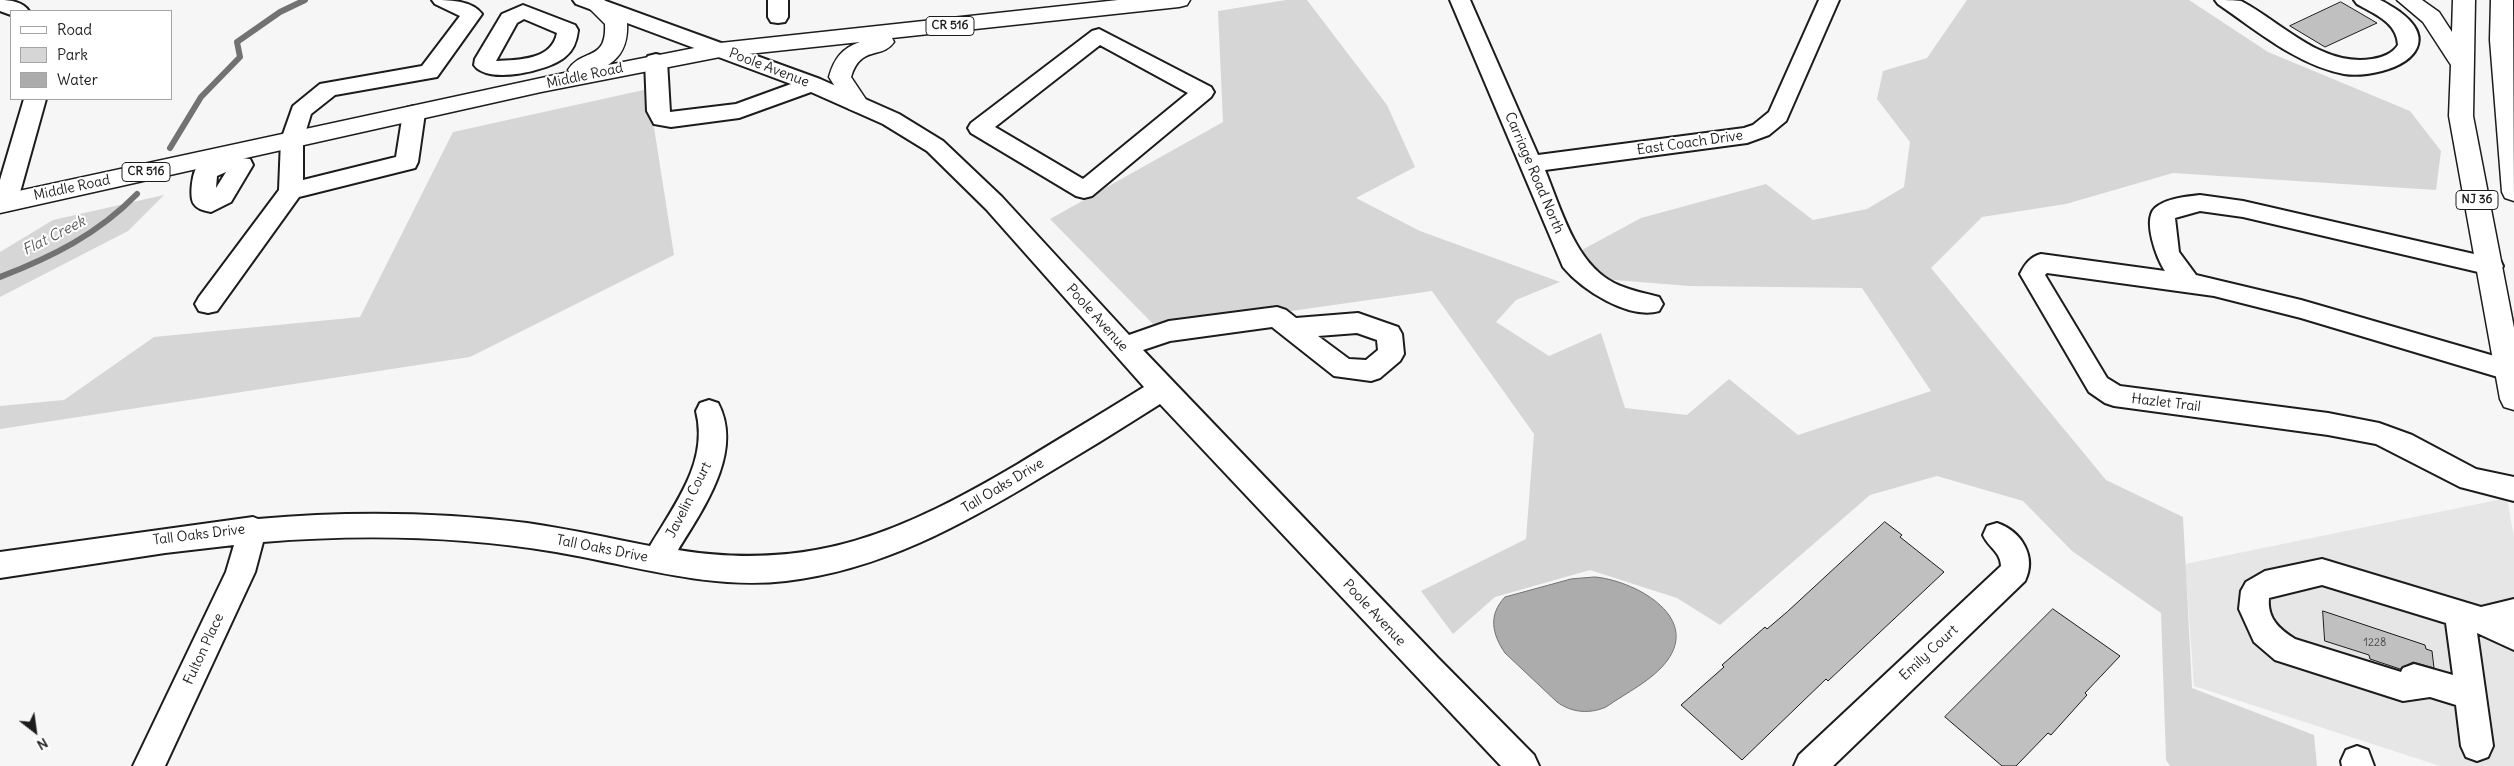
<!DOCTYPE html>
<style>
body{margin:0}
#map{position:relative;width:2514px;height:766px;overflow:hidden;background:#f6f6f6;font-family:Delius,sans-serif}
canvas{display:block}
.legend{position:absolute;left:10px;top:10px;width:162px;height:90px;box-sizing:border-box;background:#fff;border:1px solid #a4a4a4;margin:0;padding:6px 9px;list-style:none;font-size:15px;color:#1c1c1c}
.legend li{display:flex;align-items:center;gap:10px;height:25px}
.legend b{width:25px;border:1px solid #a4a4a4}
.north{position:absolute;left:10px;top:706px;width:50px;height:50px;-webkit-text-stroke:4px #fff;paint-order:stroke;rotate:150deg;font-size:14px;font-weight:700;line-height:20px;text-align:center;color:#1c1c1c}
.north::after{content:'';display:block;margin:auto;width:18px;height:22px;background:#1c1c1c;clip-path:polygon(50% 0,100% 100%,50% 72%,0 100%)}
</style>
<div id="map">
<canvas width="2514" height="766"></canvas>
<ul class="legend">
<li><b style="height:6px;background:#fff"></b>Road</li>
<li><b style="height:14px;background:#d6d6d6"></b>Park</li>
<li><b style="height:14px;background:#acacac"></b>Water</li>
</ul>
<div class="north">N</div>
</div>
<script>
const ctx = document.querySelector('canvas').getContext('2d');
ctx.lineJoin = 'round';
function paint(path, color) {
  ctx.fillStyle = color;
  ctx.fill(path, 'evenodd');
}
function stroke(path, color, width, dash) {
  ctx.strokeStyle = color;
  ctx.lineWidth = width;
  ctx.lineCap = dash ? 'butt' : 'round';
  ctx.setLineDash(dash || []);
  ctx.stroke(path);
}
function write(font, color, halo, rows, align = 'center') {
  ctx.font = font + ' Delius,sans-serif';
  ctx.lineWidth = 4;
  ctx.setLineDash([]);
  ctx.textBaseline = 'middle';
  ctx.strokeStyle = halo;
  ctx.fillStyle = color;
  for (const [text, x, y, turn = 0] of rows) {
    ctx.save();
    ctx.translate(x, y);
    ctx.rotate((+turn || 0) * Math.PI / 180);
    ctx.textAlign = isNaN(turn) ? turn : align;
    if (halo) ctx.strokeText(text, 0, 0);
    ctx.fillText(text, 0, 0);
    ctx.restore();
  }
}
paint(new Path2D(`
 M 2507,498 L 2514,537 L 2514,766 L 2440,766 L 2194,686 L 2185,564 Z`), '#e6e6e6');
paint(new Path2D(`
 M 1286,0 L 1307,0 L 1387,105 L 1415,167 L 1356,198 L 1420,231 L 1560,282 L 1516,300 L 1496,322 L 1549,356 L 1601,333 L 1625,408 L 1687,415 L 1729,379 L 1798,435 L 1931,391 L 1862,288 L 1689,286 L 1602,279 L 1580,251 L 1641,218 L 1766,184 L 1813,220 L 1867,209 L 1904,187 L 1910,142 L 1877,99 L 1883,71 L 1927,58 L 1967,0 L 2189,0 L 2268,52 L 2410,111 L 2441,151 L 2436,190 L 2173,173 L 2066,204 L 1982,217 L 1931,268 L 2106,480 L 2183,517 L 2192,688 L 2314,735 L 2317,766 L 2170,766 L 2166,760 L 2161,613 L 2072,551 L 2023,501 L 1937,476 L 1870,495 L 1720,625 L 1677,598 L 1590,570 L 1495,597 L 1453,634 L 1421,591 L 1526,539 L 1534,434 L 1432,291 L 1270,314 L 1154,325 L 1050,219 L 1223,122 L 1218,11 Z
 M 648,89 L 674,255 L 470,357 L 0,429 L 0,406 L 64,400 L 154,337 L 360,317 L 453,132 Z
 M 164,195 L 128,231 L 0,297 L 0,252 L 53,220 Z`), '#d6d6d6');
const water = new Path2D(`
 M 1595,577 C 1632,580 1701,615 1667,661 C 1653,680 1626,693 1606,707 C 1590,714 1572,713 1557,702 L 1505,653 C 1492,634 1488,615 1505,597 L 1571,579 Z`);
paint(water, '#acacac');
stroke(water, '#727272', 1);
stroke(new Path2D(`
 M 170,148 L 201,97 L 240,57 L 237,42 L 280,12 L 305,0
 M 0,277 C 52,257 98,234 137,194`), '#727272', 6);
const building = new Path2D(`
 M 2341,2 L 2377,23 L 2325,47 L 2290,26 Z
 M 1885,522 L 1902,535 L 1900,537 L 1944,572 L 1828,681 L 1826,679 L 1742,760 L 1681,705 L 1724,667 L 1722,665 L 1765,627 L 1767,629 L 1787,612 Z
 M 2053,609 L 2120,656 L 2085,693 L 2087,695 L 2051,735 L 2048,733 L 2016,766 L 2002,766 L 1945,717 Z
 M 2323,611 L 2425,645 L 2426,649 L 2432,651 L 2434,668 L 2413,662 L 2400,669 L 2370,659 L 2369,655 L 2325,641 Z`);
paint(building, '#c0c0c0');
stroke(building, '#1c1c1c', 1);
const minor = new Path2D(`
 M 0,0 C 11,0 23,2 29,11 L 11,11 L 11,15 L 0,11 Z
 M 432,0 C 448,0 472,0 482,14 L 437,77 L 335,95 L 311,114 L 303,140 L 303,180 L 396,157 L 403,113 L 406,108 L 414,106 L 422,108 L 425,113 L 418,162 L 415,168 L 299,197 L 217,311 L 208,313 L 199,311 L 195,304 L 199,297 L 279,190 L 281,140 L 293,106 L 320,84 L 422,66 L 460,16 L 435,4 Z
 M 573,0 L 603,0 L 820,79 L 899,114 L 943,141 L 1002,197 L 1129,335 L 1169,321 L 1277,307 L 1286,310 L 1296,318 L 1358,313 L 1398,327 L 1402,334 L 1404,354 L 1400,361 L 1380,378 L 1371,381 L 1334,376 L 1272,327 L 1170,341 L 1143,350 L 1438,658 L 1534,755 L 1539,766 L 1501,766 L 1160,404 C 1121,429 1082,453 1043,476 C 962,525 881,570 786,581 C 709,590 632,565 556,552 C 460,536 360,534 263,542 L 255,572 L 165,766 L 133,766 L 226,572 L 234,545 L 165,553 L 0,578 L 0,552 L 253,517 L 258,519 C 347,511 438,512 527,523 C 569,529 609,538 650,546 C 675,504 709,461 696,411 L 700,403 L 709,400 L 718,403 C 744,452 703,509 678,550 C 814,572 904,531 1018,464 C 1060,438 1103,413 1144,387 L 986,209 L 927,151 L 883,124 L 811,92 L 739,118 L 671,127 L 654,124 L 647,111 L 645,61 L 648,56 L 656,54 L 664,56 L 667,61 L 670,112 L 736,104 L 791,84 L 576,4 ZM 1357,333 L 1377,340 L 1378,350 L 1366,360 L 1349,359 L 1318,336 Z
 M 768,0 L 788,0 L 788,17 L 785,22 L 778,23 L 771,22 L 768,17 Z
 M 1450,0 L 1470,0 L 1538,155 L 1744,128 L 1753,125 L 1769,112 L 1819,0 L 1839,0 L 1786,121 L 1769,135 L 1747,143 L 1545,170 C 1561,209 1575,263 1614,283 C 1628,290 1644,293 1659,297 L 1663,304 L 1659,311 C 1629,320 1582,290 1563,267 Z
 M 2215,0 C 2223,0 2235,0 2241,1 C 2283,23 2321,67 2372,59 C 2382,58 2393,53 2398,45 C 2397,22 2374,14 2357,4 L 2354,0 C 2362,0 2373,0 2380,0 C 2387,3 2394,8 2400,12 C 2435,38 2416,62 2382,71 C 2370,74 2356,76 2344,74 C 2297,65 2256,30 2218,4 Z
 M 523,5 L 575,25 L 578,30 C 577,40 574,50 565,57 C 549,71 487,85 474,65 L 475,59 L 502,14 ZM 524,19 L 557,33 C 552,60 519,60 496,61 L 517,23 Z
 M 1099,29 L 1211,87 L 1214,92 L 1211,97 L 1092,196 L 1084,198 L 1076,196 L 971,133 L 968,128 L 971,123 L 1092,31 ZM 1100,45 L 1188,93 L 1083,179 L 995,127 Z
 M 24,99 L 46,99 L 17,203 L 13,209 L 5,211 L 0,210 L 0,180 Z
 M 224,156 L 250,159 L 253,165 L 231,202 L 211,212 C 205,211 197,209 194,204 C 189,198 192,171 198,166 C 204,161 216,158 224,156 ZM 226,172 L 216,188 L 217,176 Z
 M 2200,195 L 2243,201 L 2500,260 L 2503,266 L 2500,272 L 2491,275 L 2243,217 L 2200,211 L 2175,218 L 2179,252 L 2196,275 L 2301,300 L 2508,360 L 2514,362 L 2514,378 L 2508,380 L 2301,318 L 2214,296 L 2047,273 L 2045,275 L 2107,378 L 2120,386 L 2328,413 L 2379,423 L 2412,435 L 2476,469 L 2514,477 L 2514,501 L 2460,487 L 2376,444 L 2328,435 L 2114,406 L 2105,403 L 2089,392 L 2020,274 C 2025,264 2030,257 2041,254 L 2165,271 C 2157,259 2142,220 2155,208 C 2166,198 2186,197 2200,195 Z
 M 1997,523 C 2021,531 2037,556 2025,581 L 1833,766 L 1794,766 L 1799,755 L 2001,566 C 2001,552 1988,547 1983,535 L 1987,526 Z
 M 2322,559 L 2481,607 L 2514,599 L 2514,650 L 2477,633 L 2493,746 L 2488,757 L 2477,761 L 2466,757 L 2461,746 L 2456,705 L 2430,697 L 2403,701 L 2275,660 L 2254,642 L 2239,609 L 2241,591 L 2246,582 L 2265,571 ZM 2322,585 L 2446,623 L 2453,675 L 2414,664 L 2403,668 L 2401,672 L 2295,639 C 2279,629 2267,618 2269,598 Z
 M 2357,746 L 2368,750 L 2374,766 L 2342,766 L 2341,761 L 2346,750 Z`);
const major = new Path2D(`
 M 588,0 L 604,0 L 627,22 C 628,40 624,55 608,65 L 720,43 L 1118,0 L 1190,0 L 1187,5 L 1179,7 L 892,38 L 894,42 C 882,60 861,44 851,77 L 869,104 L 865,109 L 857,112 L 849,109 L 829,77 C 834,59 842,48 860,42 L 720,57 L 541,92 L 0,213 L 0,195 L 569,72 L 568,70 C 582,48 607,62 605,24 L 585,4 Z`);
const highway = new Path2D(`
 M 2397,0 L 2422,0 L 2439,12 L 2452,32 L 2453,0 L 2475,0 L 2473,116 L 2514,328 L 2514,410 L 2504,407 L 2500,399 L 2449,116 L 2451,65 L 2423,22 Z
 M 2491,0 L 2513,0 L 2514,201 L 2505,198 L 2502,192 L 2490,40 Z`);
stroke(minor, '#1c1c1c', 4);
stroke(major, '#1c1c1c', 3);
stroke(highway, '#1c1c1c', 3);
paint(minor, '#fff');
paint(major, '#fff');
paint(highway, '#fff');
write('11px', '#454545', null, [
 ["1228",2375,643]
]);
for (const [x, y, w] of [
 [950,26,48],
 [146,172,48],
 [2477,200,42]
]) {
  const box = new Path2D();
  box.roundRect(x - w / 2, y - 9.5, w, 19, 4);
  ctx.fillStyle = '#fff';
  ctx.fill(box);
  stroke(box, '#1c1c1c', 1);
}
write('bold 12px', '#1c1c1c', null, [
 ["CR 516",950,26],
 ["CR 516",146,172],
 ["NJ 36",2477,200]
]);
write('14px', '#1c1c1c', '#fff', [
 ["Poole Avenue",769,68,21],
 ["Middle Road",585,76,-12],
 ["East Coach Drive",1690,143,-8],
 ["Carriage Road North",1534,173,67],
 ["Middle Road",72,188,-12],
 ["Poole Avenue",1097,318,48],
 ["Hazlet Trail",2166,403,7],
 ["Tall Oaks Drive",1003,486,-31],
 ["Javelin Court",689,500,-63],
 ["Tall Oaks Drive",199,535,-7],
 ["Tall Oaks Drive",602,549,11],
 ["Poole Avenue",1374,613,47],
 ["Fulton Place",204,649,-65],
 ["Emily Court",1929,653,-43]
]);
write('italic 15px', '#5d5d5d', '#fff', [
 ["Flat Creek",54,236,-27]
]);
</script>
